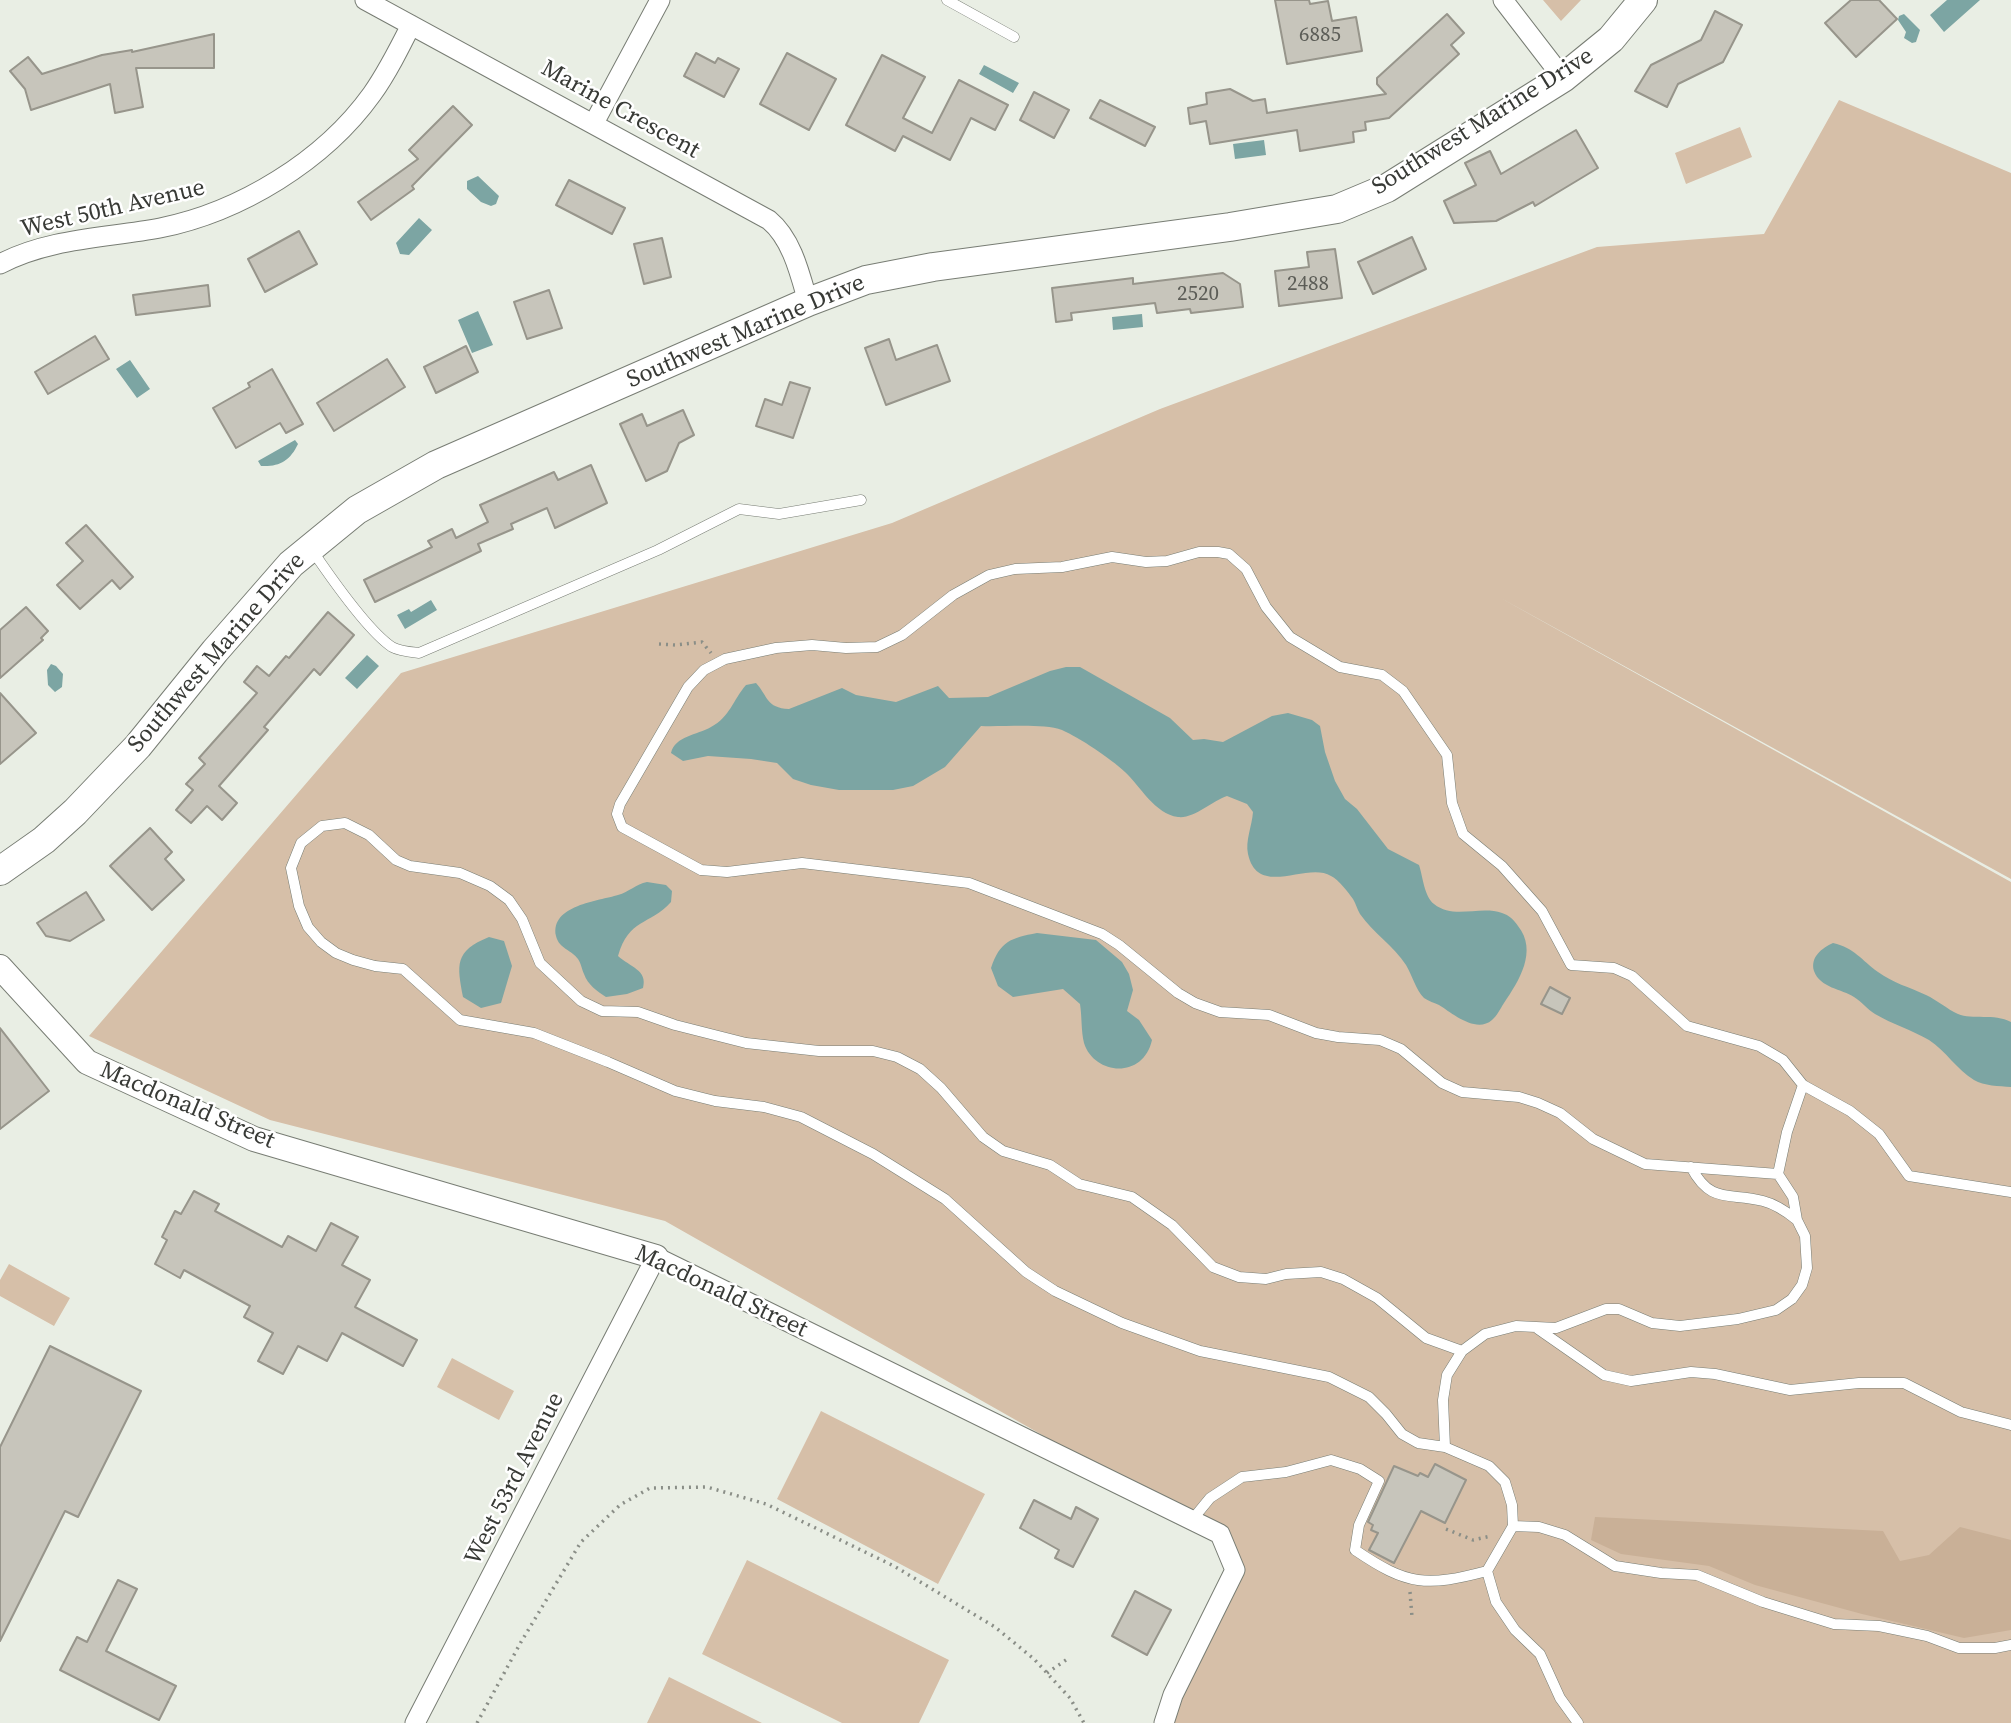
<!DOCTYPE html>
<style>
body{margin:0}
canvas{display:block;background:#e9eee4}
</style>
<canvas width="2011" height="1723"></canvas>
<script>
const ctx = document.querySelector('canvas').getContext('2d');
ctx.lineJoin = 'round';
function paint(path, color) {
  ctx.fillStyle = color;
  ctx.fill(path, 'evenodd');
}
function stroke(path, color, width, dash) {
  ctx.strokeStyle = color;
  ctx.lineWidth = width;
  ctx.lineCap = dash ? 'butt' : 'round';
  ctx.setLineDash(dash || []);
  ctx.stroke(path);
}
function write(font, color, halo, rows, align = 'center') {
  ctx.font = font + ' "Source Serif 4",serif';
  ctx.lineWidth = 5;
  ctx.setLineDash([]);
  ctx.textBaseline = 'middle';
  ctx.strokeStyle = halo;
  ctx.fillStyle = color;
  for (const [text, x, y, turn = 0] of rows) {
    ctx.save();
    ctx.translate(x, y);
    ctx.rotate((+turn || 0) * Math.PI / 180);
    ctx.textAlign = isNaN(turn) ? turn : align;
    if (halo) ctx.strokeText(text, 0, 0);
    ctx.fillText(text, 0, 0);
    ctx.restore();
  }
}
paint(new Path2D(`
 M 1543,0 L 1581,0 L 1561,21 Z
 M 1839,100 L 2011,173 L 2011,879 L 1497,596 L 2011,882 L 2011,1723 L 1164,1723 L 1235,1571 L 1220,1534 L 1192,1520 L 665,1221 L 270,1120 L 89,1036 L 401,673 L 892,523 L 1160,409 L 1597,247 L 1764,234 Z
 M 1740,127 L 1752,157 L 1686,184 L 1675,153 Z
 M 9,1264 L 70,1298 L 54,1326 L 0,1296 L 0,1280 Z
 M 452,1358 L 514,1391 L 499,1420 L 437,1387 Z
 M 821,1411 L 985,1494 L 938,1584 L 777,1499 Z
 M 747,1560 L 949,1660 L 919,1723 L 842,1723 L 702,1654 Z
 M 669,1677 L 762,1723 L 647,1723 Z`), '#d6bfa8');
paint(new Path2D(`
 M 1595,1517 L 1883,1531 L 1900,1561 L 1929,1555 L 1960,1527 L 2011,1540 L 2011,1630 L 1964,1638 L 1862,1614 L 1755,1585 L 1709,1566 L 1621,1554 L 1591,1540 Z`), '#c9b097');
paint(new Path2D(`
 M 1947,0 L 1980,0 L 1944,32 L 1930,15 Z
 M 1904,14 L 1920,30 L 1916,42 L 1912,43 L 1904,38 L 1906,32 L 1898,20 L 1899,16 Z
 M 984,65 L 1019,83 L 1013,93 L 979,74 Z
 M 1264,140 L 1266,155 L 1235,159 L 1233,144 Z
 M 478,176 L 499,196 L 496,204 L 491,206 L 481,202 L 467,189 L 467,181 Z
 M 419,218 L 432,230 L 409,255 L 400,254 L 396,243 Z
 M 478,311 L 493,345 L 472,353 L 458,320 Z
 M 1142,314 L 1143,327 L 1113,330 L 1112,317 Z
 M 130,360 L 150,389 L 137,398 L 116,369 Z
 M 295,440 L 298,444 C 290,461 279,467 261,466 L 258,461 Z
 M 431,600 L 437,610 L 405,629 L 397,615 L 409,609 L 411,612 Z
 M 367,655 L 379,666 L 357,689 L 345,678 Z
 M 51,664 L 56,666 L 63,674 L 62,687 L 55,692 L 48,685 L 47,670 Z
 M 1066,667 L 1080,667 L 1170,718 L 1193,740 L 1204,739 L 1223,742 L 1272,716 L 1288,713 L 1312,720 L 1320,726 L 1325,752 L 1335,781 L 1345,799 L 1357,809 L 1388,849 L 1419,865 C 1423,877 1424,896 1434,904 C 1454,920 1480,905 1502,913 C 1509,915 1514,920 1518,926 C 1538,951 1519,981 1504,1003 C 1500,1009 1497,1016 1492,1020 C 1476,1034 1452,1013 1439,1005 C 1435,1003 1428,1001 1424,998 C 1416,990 1412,975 1406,965 C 1394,946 1373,933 1360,914 C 1357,909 1356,904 1353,899 C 1348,892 1339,880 1331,876 C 1307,861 1258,899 1248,854 C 1245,841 1252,826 1253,812 L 1247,804 L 1227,796 C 1212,801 1194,819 1178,817 C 1155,814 1140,786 1125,772 C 1110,758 1080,738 1062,730 C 1043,723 1003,727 981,726 L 945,767 L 913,786 L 893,790 L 839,790 L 811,785 L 793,779 L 777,763 L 751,759 L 708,756 L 683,761 L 671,753 C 675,736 697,735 711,727 C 730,717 733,700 746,685 L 756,683 C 768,696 766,708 789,709 L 842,688 L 856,695 L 896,702 L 938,686 L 949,698 L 988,697 L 1050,671 Z
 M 647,882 L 666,885 L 672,891 L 671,902 C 649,926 629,918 618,956 C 630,967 648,970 643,988 L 627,994 L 606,997 C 597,991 588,985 584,974 C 582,970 581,963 578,959 C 572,950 559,949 556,936 C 550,905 599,901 618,895 C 629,892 636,884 647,882 Z
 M 1037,933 L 1096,940 L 1122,962 L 1129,974 L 1133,990 L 1127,1011 L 1139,1020 L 1152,1040 C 1143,1080 1094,1075 1084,1043 C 1081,1031 1082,1016 1080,1004 L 1063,989 L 1013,997 L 998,986 L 991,968 C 1000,941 1011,938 1037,933 Z
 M 489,937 L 504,941 L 512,966 L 501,1003 L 481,1008 L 463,997 C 457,965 454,951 489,937 Z
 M 1833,943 C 1855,948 1861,960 1878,972 C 1893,983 1909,987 1926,995 C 1937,1000 1947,1009 1958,1014 C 1972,1020 1994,1013 2011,1022 L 2011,1087 C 1999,1086 1984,1086 1974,1080 C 1957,1070 1946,1051 1929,1040 C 1912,1030 1892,1024 1875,1014 C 1867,1009 1862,1002 1854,997 C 1842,989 1820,988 1814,971 C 1810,957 1822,948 1833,943 Z`), '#7ca5a3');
const building = new Path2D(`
 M 1275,0 L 1309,0 L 1310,4 L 1328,1 L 1332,21 L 1356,17 L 1362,51 L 1287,64 Z
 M 1851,0 L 1879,0 L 1897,19 L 1856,57 L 1825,23 Z
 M 1715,11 L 1742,25 L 1723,62 L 1678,84 L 1667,107 L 1635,91 L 1651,65 L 1701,40 Z
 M 1447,14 L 1464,33 L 1451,45 L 1459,54 L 1389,118 L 1365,122 L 1366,130 L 1353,132 L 1354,142 L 1300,151 L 1297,130 L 1210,144 L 1206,121 L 1190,124 L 1188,108 L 1207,104 L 1206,93 L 1230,89 L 1253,101 L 1265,99 L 1267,113 L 1386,94 L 1377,84 L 1377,78 Z
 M 214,34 L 214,68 L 136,68 L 143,107 L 115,113 L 110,84 L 31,110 L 25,89 L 10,71 L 28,57 L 42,74 L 102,55 L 132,50 L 132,52 Z
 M 696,53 L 715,63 L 718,58 L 739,69 L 724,97 L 684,76 Z
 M 787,53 L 836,79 L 809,130 L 760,104 Z
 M 882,55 L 925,77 L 903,118 L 932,133 L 959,80 L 1008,105 L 995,130 L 971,118 L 950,160 L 903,136 L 895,151 L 846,125 Z
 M 1034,92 L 1069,110 L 1054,138 L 1020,120 Z
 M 1100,100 L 1155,127 L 1145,146 L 1090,118 Z
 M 453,106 L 472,125 L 412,186 L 414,189 L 371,220 L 358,202 L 418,159 L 409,150 Z
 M 1576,130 L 1598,168 L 1535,206 L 1533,202 L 1496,221 L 1454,223 L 1444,201 L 1476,185 L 1465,163 L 1490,151 L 1501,174 Z
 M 569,180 L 625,208 L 612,234 L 556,205 Z
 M 299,231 L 317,264 L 265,292 L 248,259 Z
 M 1412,237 L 1426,269 L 1373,294 L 1358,262 Z
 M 662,238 L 671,277 L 644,284 L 634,244 Z
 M 1335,249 L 1342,298 L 1279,306 L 1275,271 L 1309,267 L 1307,252 Z
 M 1223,273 L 1240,284 L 1243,307 L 1191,313 L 1190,309 L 1157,313 L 1155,303 L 1071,313 L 1072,320 L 1056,322 L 1052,288 L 1133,278 L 1133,284 Z
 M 208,285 L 210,306 L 136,315 L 133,295 Z
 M 549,290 L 562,328 L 527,339 L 514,302 Z
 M 95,336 L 109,359 L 48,394 L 35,372 Z
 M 889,339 L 896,360 L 937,345 L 950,381 L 886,405 L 865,348 Z
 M 466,346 L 478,372 L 436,393 L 424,367 Z
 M 387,359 L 405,387 L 334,431 L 317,403 Z
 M 272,369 L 303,424 L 286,433 L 280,423 L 236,448 L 213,408 L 250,387 L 248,383 Z
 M 790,382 L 810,388 L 793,438 L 756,426 L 765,399 L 782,405 Z
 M 683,410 L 694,435 L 679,443 L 667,471 L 646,481 L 620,424 L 642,414 L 647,426 Z
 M 591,465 L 607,503 L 555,528 L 547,508 L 511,524 L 513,529 L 478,544 L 481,551 L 375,602 L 364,580 L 432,547 L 428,541 L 452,529 L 456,538 L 488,522 L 480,505 L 554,472 L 558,480 Z
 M 86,525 L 133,577 L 120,589 L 112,580 L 80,609 L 57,585 L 83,561 L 66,543 Z
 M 26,607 L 48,631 L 41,638 L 43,640 L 0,678 L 0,630 Z
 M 328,612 L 354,635 L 320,675 L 314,669 L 264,727 L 268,730 L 219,786 L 237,803 L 222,820 L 207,806 L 191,823 L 176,810 L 193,790 L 186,784 L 205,764 L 199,758 L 257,693 L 244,682 L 257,666 L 269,676 L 286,656 L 289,658 Z
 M 0,693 L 36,733 L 0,764 Z
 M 150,828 L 172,852 L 165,859 L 184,880 L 152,910 L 110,866 Z
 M 86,892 L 104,920 L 70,941 L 46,936 L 37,923 Z
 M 1550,987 L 1570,998 L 1562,1014 L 1541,1004 Z
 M 0,1028 L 49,1091 L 0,1129 Z
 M 194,1191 L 219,1204 L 215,1211 L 282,1247 L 288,1236 L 316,1251 L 331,1223 L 358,1237 L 342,1265 L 370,1280 L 355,1307 L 417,1340 L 403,1366 L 342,1333 L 327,1361 L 298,1346 L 283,1374 L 258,1361 L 273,1333 L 244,1317 L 250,1306 L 184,1270 L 180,1278 L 155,1264 L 167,1240 L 162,1237 L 175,1211 L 181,1214 Z
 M 50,1346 L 141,1391 L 78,1517 L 65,1511 L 0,1641 L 0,1447 Z
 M 1435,1464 L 1466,1480 L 1445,1523 L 1421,1511 L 1394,1563 L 1369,1550 L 1378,1533 L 1371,1530 L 1373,1525 L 1368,1522 L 1394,1466 L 1418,1476 L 1420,1473 L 1428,1477 Z
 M 1034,1500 L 1071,1519 L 1076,1507 L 1098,1519 L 1073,1567 L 1055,1558 L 1059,1550 L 1020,1528 Z
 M 118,1580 L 137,1589 L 106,1651 L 176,1686 L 159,1720 L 60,1670 L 77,1637 L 87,1642 Z
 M 1135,1591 L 1171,1610 L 1147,1655 L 1112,1636 Z`);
paint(building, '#c7c5bb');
stroke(building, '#97958b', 2);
const service = new Path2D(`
 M 947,0 L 1014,37
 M 312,550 C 329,575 368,631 392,647 C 399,651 410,652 419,653 L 658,550 L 739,509 L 779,514 L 861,500
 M 1691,1167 C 1711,1205 1729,1192 1763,1201 C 1775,1204 1787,1212 1797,1220
 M 1778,1174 L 1787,1132 L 1803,1085
 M 1538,1329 L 1604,1375 L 1631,1381 L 1691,1372 L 1715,1374 L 1790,1390 L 1859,1383 L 1904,1383 L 1961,1412 L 2011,1425
 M 1445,1447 L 1443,1400 L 1447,1375 L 1462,1351 L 1485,1334 L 1516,1326 L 1556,1328 L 1606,1309 L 1619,1309 L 1652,1323 L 1680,1326 L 1738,1319 L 1776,1310 L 1792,1299 L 1802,1285 L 1807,1268 L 1805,1236 L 1797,1220 L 1793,1197 L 1778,1174 L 1645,1164 L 1593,1139 L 1560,1113 L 1538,1103 L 1519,1097 L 1462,1092 L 1442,1083 L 1401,1049 L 1380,1040 L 1338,1037 L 1316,1033 L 1269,1015 L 1220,1012 L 1195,1003 L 1178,993 L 1119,945 L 1102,934 L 969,883 L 802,863 L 727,872 L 701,870 L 622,827 L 617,814 L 620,804 L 688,687 L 704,670 L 725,659 L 776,648 L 812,645 L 846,648 L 877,647 L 902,635 L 953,595 L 989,575 L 1015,569 L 1062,567 L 1112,557 L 1146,562 L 1167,561 L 1199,552 L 1218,552 L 1229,554 L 1246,569 L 1266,607 L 1290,637 L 1340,667 L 1382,675 L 1403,691 L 1447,755 L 1452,803 L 1463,834 L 1502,866 L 1542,911 L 1571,965 L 1614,968 L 1632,976 L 1687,1026 L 1759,1046 L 1783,1060 L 1803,1085 L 1850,1111 L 1879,1134 L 1909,1176 L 2011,1192
 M 1192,1520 L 1210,1498 L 1242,1477 L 1286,1472 L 1331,1460 L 1360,1469 L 1379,1481 L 1359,1525 L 1355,1550 C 1408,1586 1426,1587 1487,1571 L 1513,1526 L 1512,1505 L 1505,1482 L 1489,1466 L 1445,1447 L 1418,1443 L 1402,1434 L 1386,1414 L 1369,1397 L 1329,1377 L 1200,1351 L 1122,1323 L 1055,1291 L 1026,1272 L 945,1199 L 873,1154 L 801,1117 L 764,1107 L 715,1101 L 675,1091 L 608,1062 L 534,1033 L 460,1020 L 403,969 L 375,966 L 353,960 L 336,953 L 321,942 L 308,927 L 299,906 L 291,868 L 301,843 L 322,826 L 345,823 L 369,835 L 396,860 L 410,866 L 460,873 L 490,886 L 509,900 L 522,919 L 540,963 L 581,1001 L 602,1011 L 638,1012 L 675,1025 L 746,1043 L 819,1051 L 873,1051 L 897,1057 L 920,1069 L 941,1088 L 983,1137 L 1003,1151 L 1050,1165 L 1079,1184 L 1132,1197 L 1172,1225 L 1213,1267 L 1239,1277 L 1266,1279 L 1286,1274 L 1321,1272 L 1343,1279 L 1377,1298 L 1426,1338 L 1462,1351
 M 1513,1526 L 1539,1527 L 1565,1535 L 1615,1566 L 1661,1573 L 1697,1575 L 1763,1602 L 1834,1624 L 1879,1626 L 1927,1636 L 1959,1648 L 1995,1648 L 2011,1645
 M 1487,1571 L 1496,1602 L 1515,1630 L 1540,1654 L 1560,1698 L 1578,1723`);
const minor = new Path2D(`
 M 365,0 L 769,220 C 792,239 800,274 808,302
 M 1503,0 L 1563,78
 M 594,123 L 660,0
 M 0,264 C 49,238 107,238 160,228 C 240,212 324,161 372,94 C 387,73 399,49 411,25
 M 415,1723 L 656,1257 L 1220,1534 L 1235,1570 L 1173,1695 L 1164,1723`);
const tertiary = new Path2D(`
 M 0,967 L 87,1062 L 254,1139 L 656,1257`);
const secondary = new Path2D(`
 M 0,871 L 44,840 L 75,812 L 138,746 L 215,651 L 291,564 L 357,510 L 436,465 L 808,302 L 866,280 L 933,267 L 1230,227 L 1337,209 L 1387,188 L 1563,78 L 1611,39 L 1643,0`);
stroke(service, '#787d74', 11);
stroke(minor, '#787d74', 21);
stroke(tertiary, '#787d74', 26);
stroke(secondary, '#787d74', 30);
stroke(new Path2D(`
 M 659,644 L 675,645 L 702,642 L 711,653
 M 1446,1529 L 1473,1540 L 1491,1536
 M 1410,1592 L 1412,1617
 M 1047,1673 L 1066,1660
 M 477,1723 L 521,1642 L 581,1542 L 620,1505 L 650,1488 L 707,1487 L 766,1504 L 894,1566 L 995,1627 L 1034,1659 L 1070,1698 L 1084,1723`), '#8a8e87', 3.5, [2, 5]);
stroke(service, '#fff', 10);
stroke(minor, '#fff', 19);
stroke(tertiary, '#fff', 24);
stroke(secondary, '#fff', 28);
write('21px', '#5c5d57', null, [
 ["6885",1320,36],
 ["2488",1308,285],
 ["2520",1198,295]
]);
write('24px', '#383a36', '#fff', [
 ["Marine Crescent",620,110,29],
 ["Southwest Marine Drive",1483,122,-32],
 ["West 50th Avenue",113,209,-13],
 ["Southwest Marine Drive",746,332,-23],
 ["Southwest Marine Drive",217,653,-49],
 ["Macdonald Street",187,1106,23],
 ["Macdonald Street",721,1292,25],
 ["West 53rd Avenue",515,1479,-63]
]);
</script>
